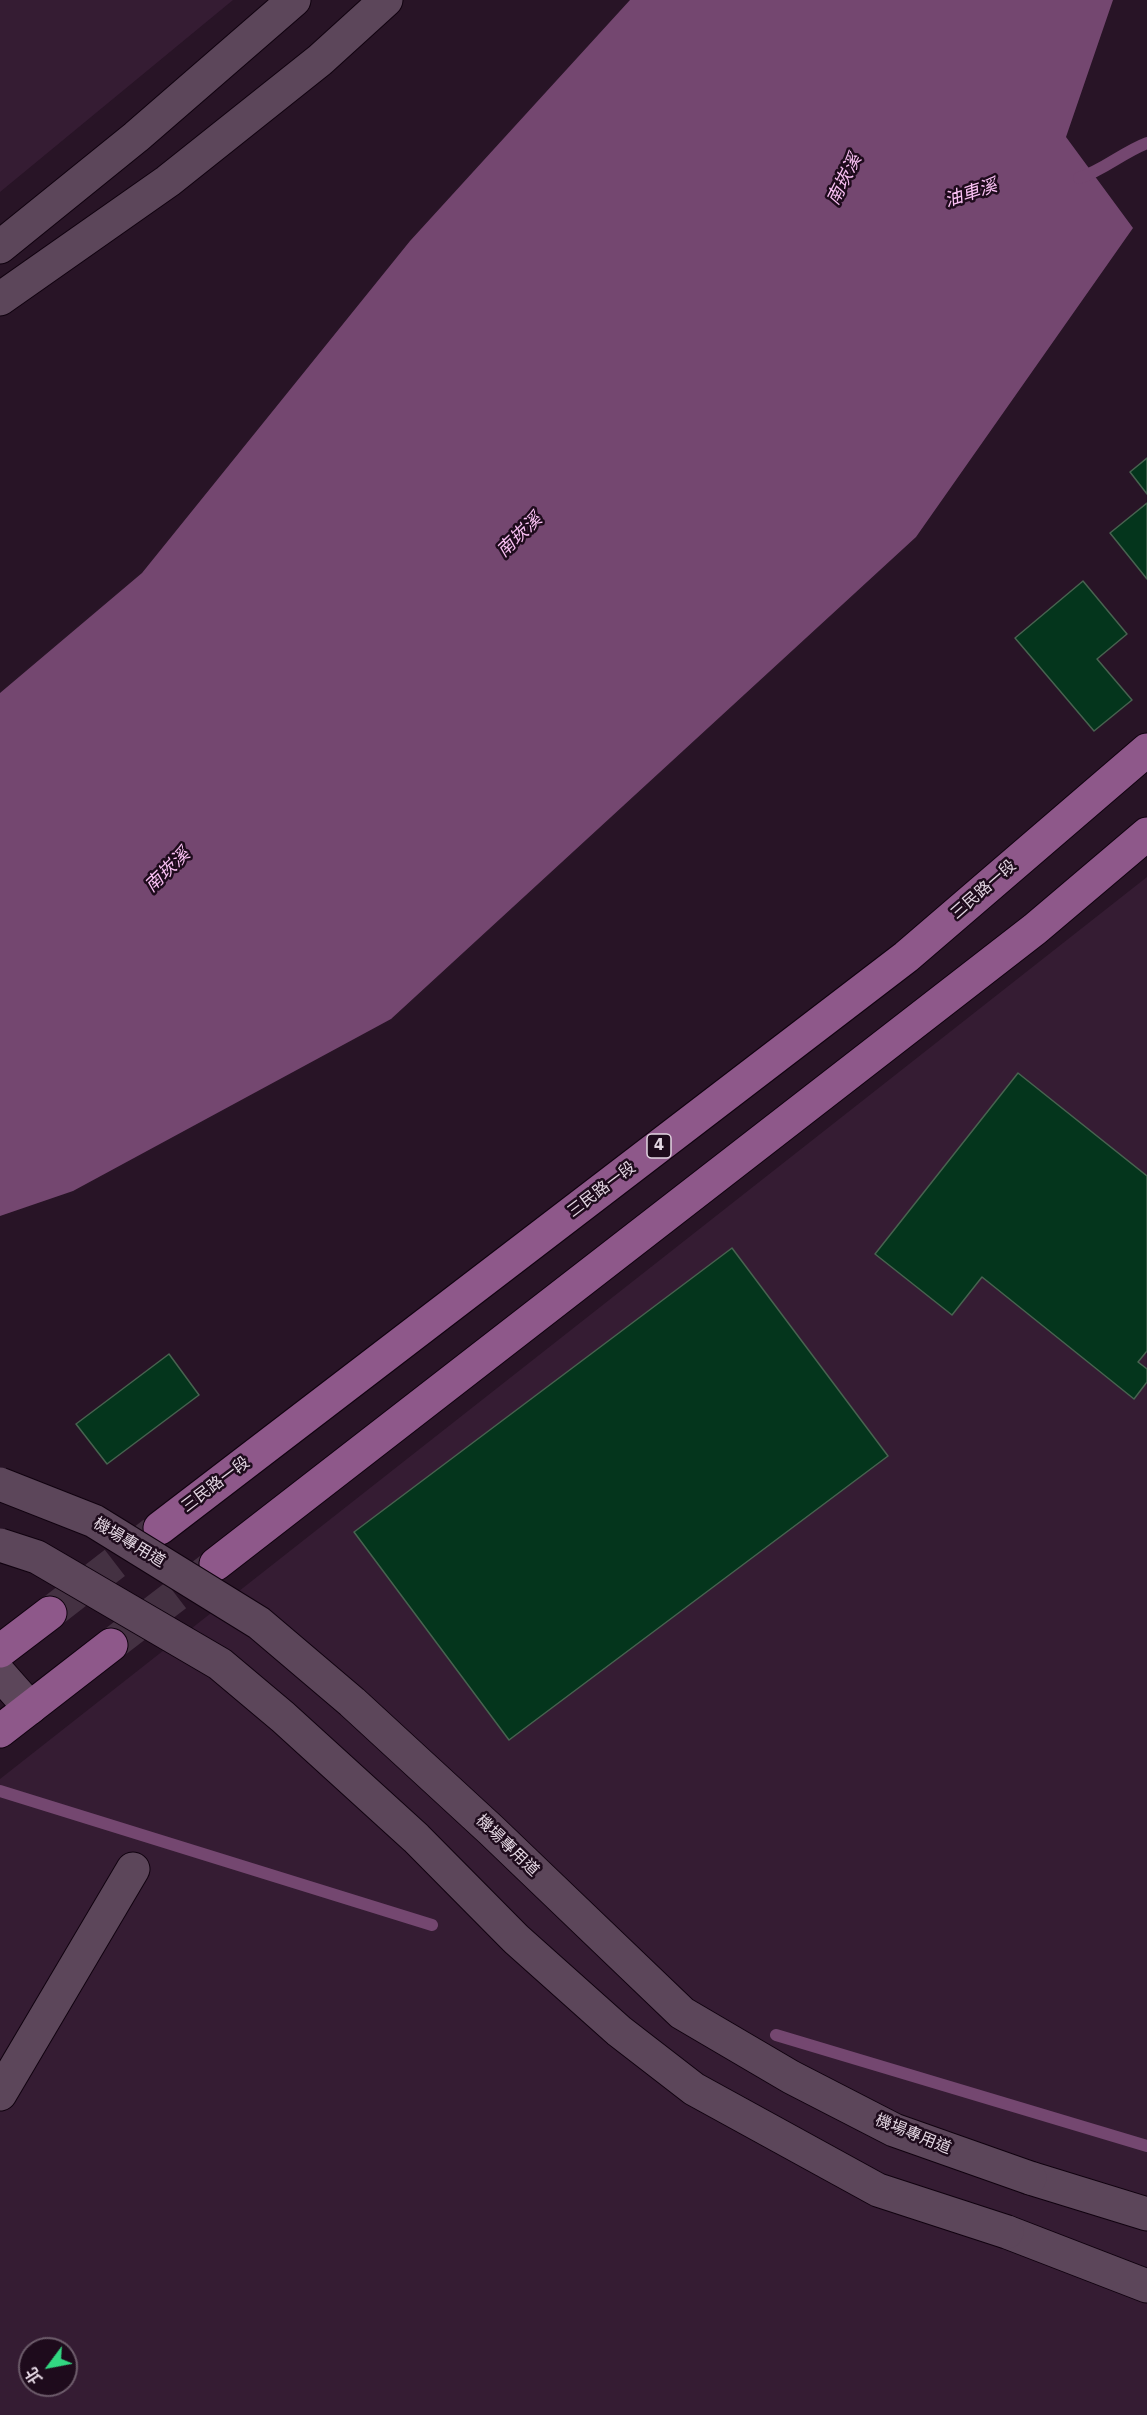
<!DOCTYPE html>
<meta charset="utf-8">
<style>
body{margin:0}
#map{position:relative;width:1147px;height:2415px;overflow:hidden;background:#281426;font-family:"DejaVu Sans","Noto Sans TC",sans-serif}
canvas{display:block}
.north{position:absolute;left:18px;top:2337px;width:60px;height:60px;box-sizing:border-box;background:#1e0b1c;border:2px solid #6d5c6b;border-radius:50%;rotate:238deg;font-size:16px;font-weight:700;line-height:24px;text-align:center;color:#e3d6e2}
.north::after{content:'';display:block;margin:auto;width:21px;height:27px;background:#32d882;clip-path:polygon(50% 0,100% 100%,50% 72%,0 100%)}
</style>
<div id="map">
<canvas width="1147" height="2415"></canvas>
<div class="north">北</div>
</div>
<script>
const ctx = document.querySelector('canvas').getContext('2d');
ctx.lineJoin = 'round';
function paint(path, color) {
  ctx.fillStyle = color;
  ctx.fill(path, 'evenodd');
}
function stroke(path, color, width, dash) {
  ctx.strokeStyle = color;
  ctx.lineWidth = width;
  ctx.lineCap = dash ? 'butt' : 'round';
  ctx.setLineDash(dash || []);
  ctx.stroke(path);
}
function write(font, color, halo, rows, align = 'center') {
  ctx.font = font + ' "DejaVu Sans","Noto Sans TC",sans-serif';
  ctx.lineWidth = 5;
  ctx.setLineDash([]);
  ctx.textBaseline = 'middle';
  ctx.strokeStyle = halo;
  ctx.fillStyle = color;
  for (const [text, x, y, turn = 0] of rows) {
    ctx.save();
    ctx.translate(x, y);
    ctx.rotate((+turn || 0) * Math.PI / 180);
    ctx.textAlign = isNaN(turn) ? turn : align;
    if (halo) ctx.strokeText(text, 0, 0);
    ctx.fillText(text, 0, 0);
    ctx.restore();
  }
}
paint(new Path2D(`
 M 0,0 L 233,0 L 0,192 Z
 M 1147,877 L 1147,2415 L 0,2415 L 0,1779 ZM 30,2349 L 66,2349 L 66,2385 L 30,2385 Z`), '#351c33');
paint(new Path2D(`
 M 630,0 L 1113,0 L 1066,137 L 1133,228 L 916,537 L 391,1019 L 73,1191 L 0,1216 L 0,693 L 142,573 L 410,241 Z`), '#744770');
stroke(new Path2D(`
 M 1079,178 C 1104,170 1123,152 1147,143
 M 0,1791 L 432,1925
 M 776,2035 L 1147,2146`), '#744770', 12);
const building = new Path2D(`
 M 1147,458 L 1147,494 L 1130,472 Z
 M 1147,503 L 1147,579 L 1110,533 Z
 M 1083,581 L 1127,634 L 1097,659 L 1132,700 L 1094,731 L 1015,638 Z
 M 1018,1073 L 1147,1176 L 1147,1351 L 1138,1362 L 1147,1369 L 1147,1382 L 1134,1399 L 982,1277 L 952,1315 L 875,1254 Z
 M 732,1248 L 888,1456 L 509,1740 L 354,1532 Z
 M 169,1354 L 199,1395 L 107,1464 L 76,1424 Z`);
paint(building, '#04351c');
stroke(building, '#486350', 1.5);
stroke(new Path2D(`
 M 50,1613 L 156,1531
 M 111,1645 L 214,1566`), '#443142', 33, [33, 16]);
const minor = new Path2D(`
 M 0,247 L 136,137 L 294,0
 M 0,299 L 168,181 L 320,60 L 386,0
 M 0,1674 L 30,1708
 M 0,2094 L 133,1869
 M 1030,2178 L 1147,2214
 M 1007,2232 L 1147,2286`);
const major = new Path2D(`
 M 160,1528 L 906,957 L 1147,750
 M 216,1564 L 1035,929 L 1147,834
 M 0,1651 L 50,1613
 M 0,1731 L 111,1645`);
stroke(minor, '#10020f', 35);
stroke(major, '#10020f', 35);
stroke(minor, '#5c465a', 33);
stroke(major, '#8e588a', 33);
const minorBridge = new Path2D(`
 M 0,1484 L 94,1521 L 259,1623 L 352,1702 L 491,1830 L 682,2013 L 791,2077 L 894,2130 L 1030,2178
 M 0,1545 L 37,1557 L 220,1664 L 283,1717 L 416,1838 L 516,1939 L 619,2031 L 694,2089 L 878,2190 L 1007,2232`);
stroke(minorBridge, '#10020f', 35, []);
stroke(minorBridge, '#5c465a', 33);
for (const [x, y, w] of [
 [659,1146,24]
]) {
  const box = new Path2D();
  box.roundRect(x - w / 2, y - 12, w, 24, 4.5);
  ctx.fillStyle = '#1e0b1c';
  ctx.fill(box);
  stroke(box, '#e3d6e2', 1.5);
}
write('bold 15px', '#e3d6e2', null, [
 ["4",659,1146]
]);
write('16px', '#e3d6e2', '#1e0b1c', [
 ["三民路一段",984,890,-41],
 ["三民路一段",602,1190,-37],
 ["三民路一段",216,1485,-37],
 ["機場專用道",129,1543,31],
 ["機場專用道",507,1846,44],
 ["機場專用道",913,2135,22]
]);
write('italic 18px', '#fac1f4', '#1e0b1c', [
 ["南崁溪",845,180,-63],
 ["油車溪",971,194,-18],
 ["南崁溪",520,536,-44],
 ["南崁溪",168,871,-44]
]);
</script>
